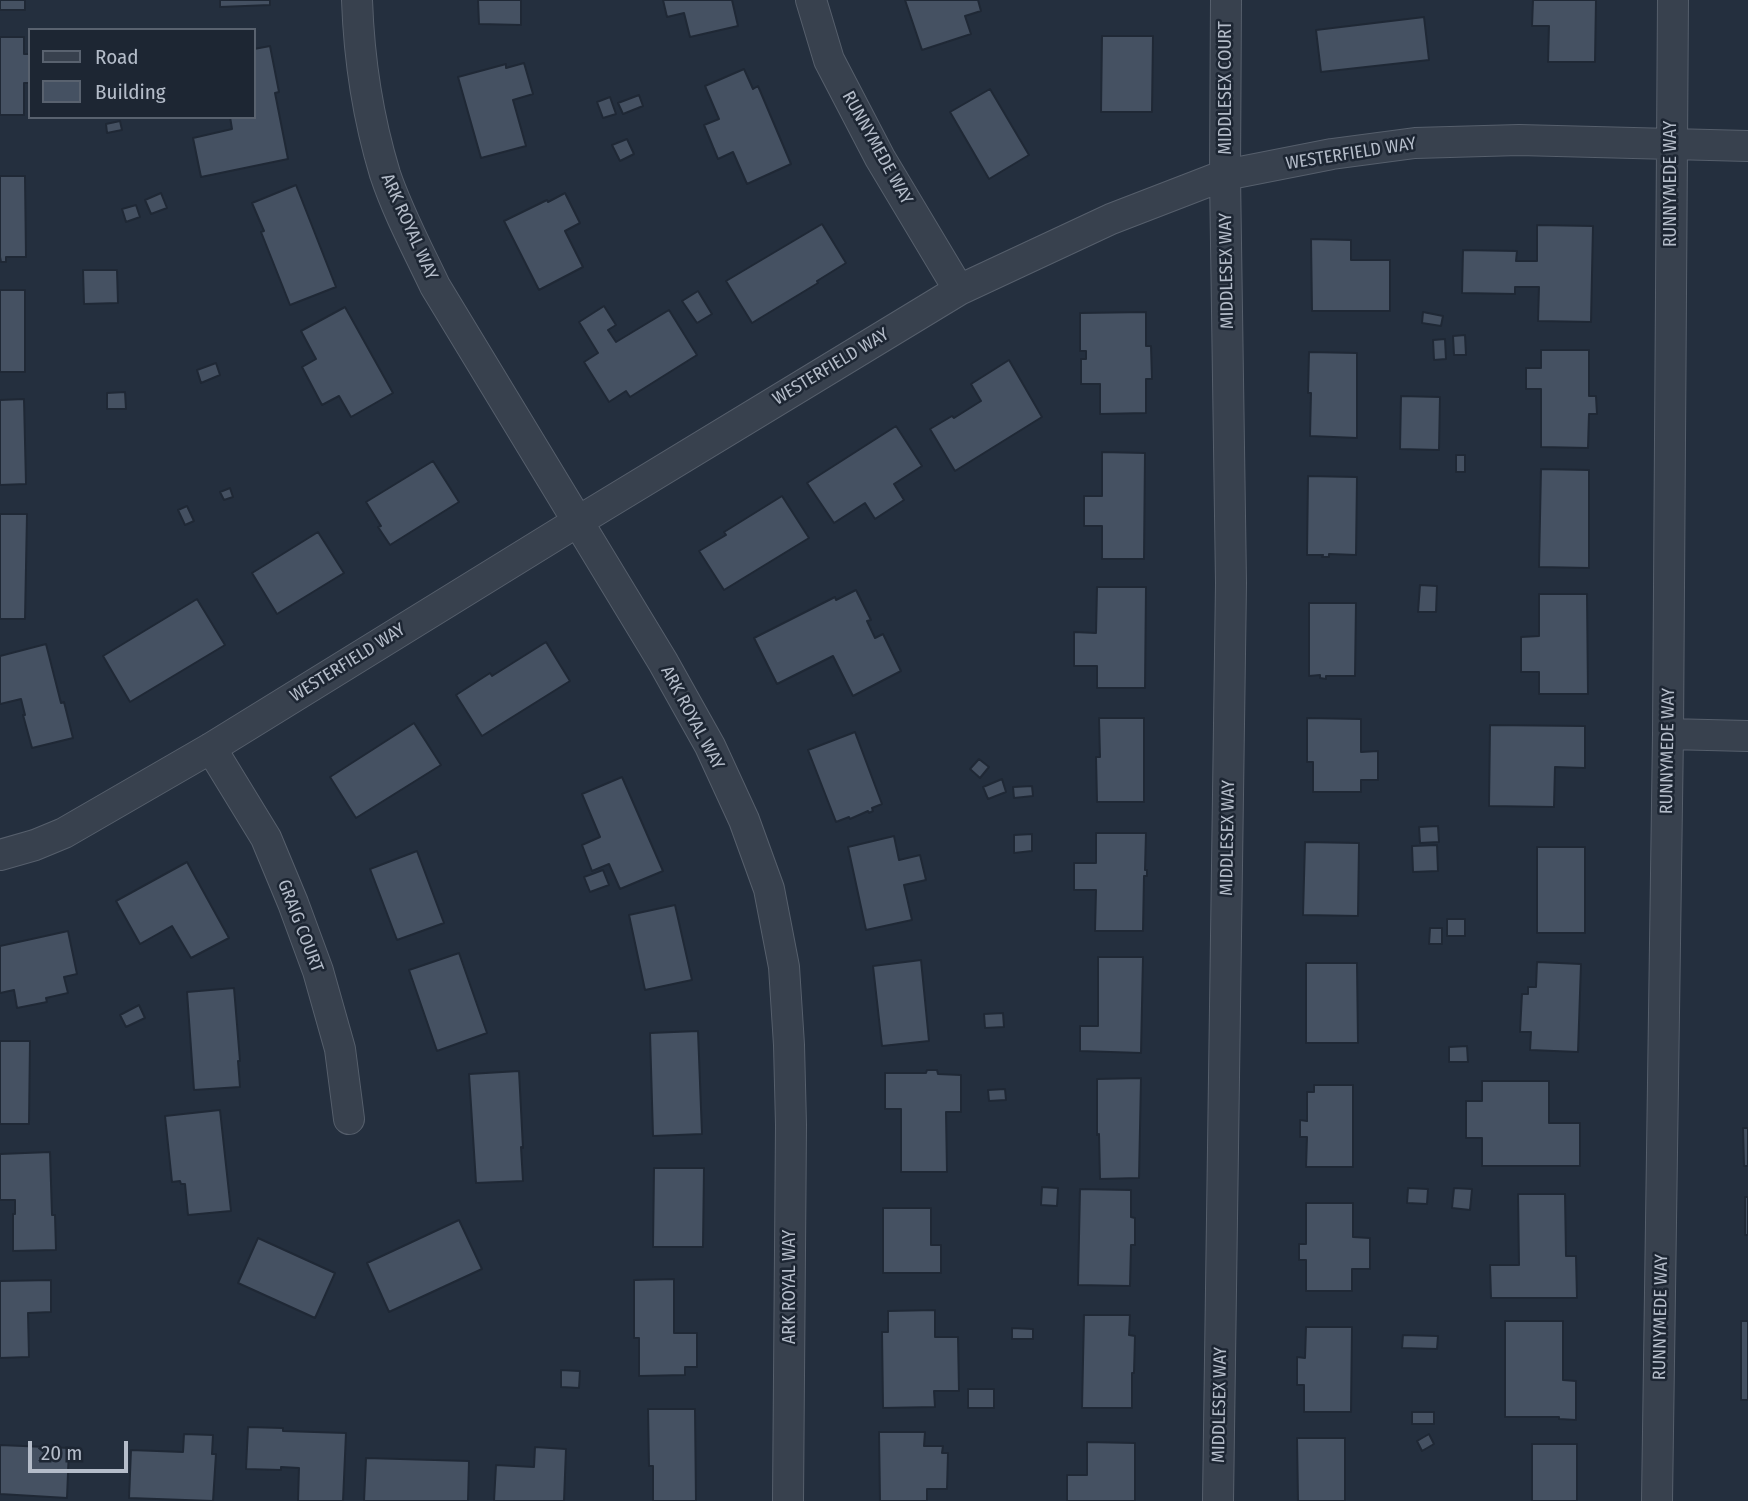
<!DOCTYPE html>
<style>
body{margin:0}
#map{position:relative;width:1748px;height:1501px;overflow:hidden;background:#242f3e;font-family:"Fira Sans Condensed",sans-serif}
canvas{display:block}
.legend{position:absolute;left:28px;top:28px;width:228px;height:91px;box-sizing:border-box;background:#1d2633;border:2px solid #59626f;margin:0;padding:9px 12px;list-style:none;font-size:21px;color:#b4bcc9}
.legend li{display:flex;align-items:center;gap:14px;height:35px}
.legend b{width:35px;border:2px solid #59626f}
.scale{position:absolute;left:28px;top:1441px;width:100px;height:32px;box-sizing:border-box;border:4px solid #b4bcc9;border-top:0;padding-left:9px;font-size:21px;line-height:24px;white-space:nowrap;color:#b4bcc9;-webkit-text-stroke:5px #1d2633;paint-order:stroke}
</style>
<div id="map">
<canvas width="1748" height="1501"></canvas>
<ul class="legend">
<li><b style="height:9px;background:#38414e"></b>Road</li>
<li><b style="height:19px;background:#455162"></b>Building</li>
</ul>
<div class="scale">20 m</div>
</div>
<script>
const ctx = document.querySelector('canvas').getContext('2d');
ctx.lineJoin = 'round';
function paint(path, color) {
  ctx.fillStyle = color;
  ctx.fill(path, 'evenodd');
}
function stroke(path, color, width, dash) {
  ctx.strokeStyle = color;
  ctx.lineWidth = width;
  ctx.lineCap = dash ? 'butt' : 'round';
  ctx.setLineDash(dash || []);
  ctx.stroke(path);
}
function write(font, color, halo, rows, align = 'center') {
  ctx.font = font + ' "Fira Sans Condensed",sans-serif';
  ctx.lineWidth = 5;
  ctx.setLineDash([]);
  ctx.textBaseline = 'middle';
  ctx.strokeStyle = halo;
  ctx.fillStyle = color;
  for (const [text, x, y, turn = 0] of rows) {
    ctx.save();
    ctx.translate(x, y);
    ctx.rotate((+turn || 0) * Math.PI / 180);
    ctx.textAlign = isNaN(turn) ? turn : align;
    if (halo) ctx.strokeText(text, 0, 0);
    ctx.fillText(text, 0, 0);
    ctx.restore();
  }
}
const building = new Path2D(`
 M 0,0 L 25,0 L 25,10 L 0,10 Z
 M 220,0 L 270,0 L 270,5 L 220,7 Z
 M 478,0 L 521,0 L 521,25 L 479,24 Z
 M 663,0 L 732,0 L 738,26 L 690,37 L 684,13 L 667,17 Z
 M 905,0 L 978,0 L 981,11 L 965,16 L 971,34 L 922,50 Z
 M 1533,0 L 1596,0 L 1595,62 L 1548,62 L 1549,26 L 1532,26 Z
 M 1424,17 L 1429,60 L 1321,72 L 1316,30 Z
 M 1102,36 L 1153,36 L 1152,112 L 1101,112 Z
 M 0,37 L 24,37 L 24,54 L 30,54 L 30,83 L 24,83 L 24,115 L 0,115 Z
 M 270,46 L 279,92 L 275,93 L 288,159 L 201,177 L 193,138 L 232,129 L 230,117 L 254,117 L 254,49 Z
 M 524,63 L 533,94 L 513,100 L 526,146 L 481,158 L 458,77 L 506,64 L 506,68 Z
 M 744,69 L 753,89 L 758,86 L 791,164 L 747,184 L 733,152 L 718,159 L 704,125 L 719,119 L 705,86 Z
 M 990,89 L 1029,155 L 989,179 L 950,112 Z
 M 639,95 L 643,106 L 623,114 L 618,103 Z
 M 610,97 L 616,114 L 603,118 L 597,102 Z
 M 120,121 L 122,130 L 107,133 L 106,124 Z
 M 627,139 L 634,154 L 620,161 L 612,145 Z
 M 0,176 L 25,176 L 26,257 L 6,257 L 6,262 L 1,262 L 0,257 Z
 M 296,185 L 336,287 L 290,305 L 261,232 L 264,231 L 252,203 Z
 M 161,193 L 167,208 L 151,214 L 145,200 Z
 M 565,193 L 580,223 L 565,231 L 583,267 L 539,290 L 504,221 L 547,200 L 548,202 Z
 M 136,205 L 140,217 L 126,222 L 122,209 Z
 M 822,224 L 846,263 L 817,281 L 818,283 L 752,323 L 726,281 Z
 M 1537,225 L 1593,226 L 1591,322 L 1538,321 L 1539,287 L 1515,287 L 1515,294 L 1462,293 L 1463,250 L 1517,251 L 1516,261 L 1537,261 Z
 M 1311,239 L 1351,240 L 1351,260 L 1390,260 L 1390,311 L 1312,311 Z
 M 83,270 L 117,270 L 118,303 L 84,304 Z
 M 0,290 L 25,290 L 25,372 L 0,372 Z
 M 698,291 L 712,314 L 697,323 L 682,301 Z
 M 604,306 L 616,325 L 608,330 L 616,342 L 669,310 L 697,355 L 630,397 L 626,391 L 609,402 L 584,362 L 598,353 L 579,322 Z
 M 345,307 L 393,393 L 351,417 L 339,396 L 322,405 L 302,367 L 316,359 L 301,331 Z
 M 1146,312 L 1146,346 L 1151,346 L 1152,379 L 1146,379 L 1146,413 L 1100,414 L 1100,384 L 1081,384 L 1081,359 L 1086,359 L 1086,351 L 1080,351 L 1080,313 Z
 M 1423,312 L 1443,316 L 1441,326 L 1422,323 Z
 M 1465,335 L 1466,355 L 1454,355 L 1453,336 Z
 M 1445,339 L 1446,359 L 1434,360 L 1433,340 Z
 M 1541,350 L 1589,350 L 1589,396 L 1596,396 L 1597,414 L 1589,414 L 1588,448 L 1541,447 L 1541,389 L 1526,389 L 1526,368 L 1541,368 Z
 M 1309,352 L 1357,353 L 1357,438 L 1310,436 L 1311,393 L 1308,393 Z
 M 1009,360 L 1042,417 L 955,471 L 930,429 L 952,416 L 954,418 L 981,401 L 971,384 Z
 M 216,363 L 220,375 L 201,383 L 197,370 Z
 M 125,392 L 126,409 L 107,409 L 107,393 Z
 M 1401,396 L 1440,397 L 1439,450 L 1400,449 Z
 M 24,399 L 26,484 L 0,485 L 0,400 Z
 M 896,426 L 922,466 L 894,484 L 904,500 L 875,519 L 865,503 L 834,523 L 807,483 Z
 M 1102,452 L 1145,453 L 1144,559 L 1102,559 L 1102,526 L 1084,526 L 1084,496 L 1102,496 Z
 M 1456,455 L 1465,455 L 1465,472 L 1456,472 Z
 M 433,461 L 459,502 L 390,545 L 378,527 L 381,526 L 366,502 Z
 M 1541,469 L 1589,470 L 1589,568 L 1539,567 Z
 M 1308,476 L 1357,477 L 1356,555 L 1329,554 L 1329,557 L 1322,557 L 1323,555 L 1307,555 Z
 M 230,488 L 233,497 L 224,500 L 220,492 Z
 M 782,496 L 809,538 L 724,590 L 699,551 L 726,535 L 724,532 Z
 M 187,506 L 194,521 L 185,525 L 178,510 Z
 M 0,514 L 27,514 L 25,619 L 0,619 Z
 M 318,532 L 344,573 L 277,614 L 252,573 Z
 M 1420,585 L 1437,586 L 1436,612 L 1418,612 Z
 M 1097,587 L 1146,587 L 1145,688 L 1097,688 L 1097,666 L 1074,666 L 1074,632 L 1096,633 Z
 M 856,590 L 871,620 L 867,621 L 875,638 L 883,634 L 901,671 L 853,696 L 833,656 L 777,684 L 754,638 L 835,597 L 836,600 Z
 M 1539,594 L 1587,594 L 1588,694 L 1539,694 L 1539,672 L 1521,672 L 1521,637 L 1539,636 Z
 M 197,599 L 225,645 L 130,702 L 103,656 Z
 M 1309,603 L 1356,603 L 1355,676 L 1326,676 L 1326,679 L 1320,678 L 1320,675 L 1309,676 Z
 M 546,642 L 570,681 L 482,736 L 456,695 L 490,673 L 492,676 Z
 M 46,644 L 61,703 L 64,702 L 73,738 L 32,748 L 23,715 L 25,715 L 21,699 L 0,704 L 0,656 Z
 M 1099,718 L 1144,718 L 1144,802 L 1097,802 L 1096,757 L 1100,757 Z
 M 1307,718 L 1361,719 L 1361,752 L 1378,751 L 1378,780 L 1361,780 L 1361,792 L 1313,792 L 1313,762 L 1307,762 Z
 M 414,723 L 441,765 L 356,818 L 330,777 Z
 M 1490,725 L 1585,726 L 1585,768 L 1555,767 L 1554,807 L 1489,806 Z
 M 855,732 L 882,804 L 872,808 L 873,811 L 869,813 L 868,811 L 850,819 L 849,817 L 836,822 L 808,750 Z
 M 979,759 L 989,767 L 980,778 L 970,769 Z
 M 622,777 L 663,871 L 620,889 L 609,864 L 592,871 L 582,845 L 600,837 L 582,794 Z
 M 1002,779 L 1006,792 L 988,799 L 983,787 Z
 M 1032,786 L 1033,796 L 1014,798 L 1013,787 Z
 M 1438,826 L 1439,842 L 1420,843 L 1419,827 Z
 M 1096,833 L 1146,833 L 1145,870 L 1147,870 L 1147,876 L 1144,876 L 1143,931 L 1095,931 L 1096,890 L 1074,890 L 1074,863 L 1096,863 Z
 M 1032,834 L 1032,851 L 1014,853 L 1014,835 Z
 M 894,836 L 899,860 L 920,855 L 926,880 L 904,885 L 912,920 L 866,930 L 848,847 Z
 M 1305,842 L 1359,843 L 1358,916 L 1303,915 Z
 M 1437,845 L 1438,871 L 1413,872 L 1412,846 Z
 M 1537,847 L 1585,847 L 1585,933 L 1537,933 Z
 M 417,851 L 444,923 L 397,940 L 370,869 Z
 M 187,862 L 229,938 L 191,958 L 172,926 L 140,944 L 116,901 Z
 M 603,870 L 609,885 L 590,892 L 584,877 Z
 M 675,905 L 692,980 L 645,990 L 629,915 Z
 M 1447,919 L 1465,919 L 1465,936 L 1447,936 Z
 M 1430,928 L 1442,928 L 1442,944 L 1429,944 Z
 M 68,931 L 77,974 L 64,977 L 68,993 L 46,998 L 47,1002 L 17,1008 L 14,990 L 0,993 L 0,946 Z
 M 459,953 L 487,1033 L 437,1051 L 409,970 Z
 M 1098,957 L 1143,957 L 1141,1053 L 1080,1051 L 1080,1026 L 1098,1026 Z
 M 921,960 L 929,1041 L 882,1046 L 873,966 Z
 M 1537,962 L 1581,964 L 1578,1052 L 1530,1050 L 1531,1032 L 1520,1032 L 1522,994 L 1528,994 L 1528,987 L 1536,987 Z
 M 1306,963 L 1357,963 L 1358,1043 L 1306,1043 Z
 M 234,988 L 240,1061 L 238,1061 L 240,1087 L 194,1090 L 187,992 Z
 M 139,1005 L 145,1018 L 126,1027 L 120,1015 Z
 M 1003,1013 L 1004,1027 L 985,1028 L 984,1014 Z
 M 698,1031 L 702,1134 L 653,1136 L 650,1033 Z
 M 0,1041 L 30,1041 L 29,1124 L 0,1124 Z
 M 1467,1046 L 1468,1062 L 1449,1062 L 1449,1047 Z
 M 927,1070 L 937,1070 L 938,1074 L 961,1075 L 961,1112 L 946,1112 L 947,1172 L 901,1172 L 901,1109 L 885,1109 L 885,1073 L 926,1073 Z
 M 519,1071 L 523,1148 L 521,1147 L 523,1181 L 476,1183 L 469,1074 Z
 M 1141,1078 L 1139,1178 L 1100,1179 L 1099,1134 L 1097,1135 L 1097,1079 Z
 M 1482,1081 L 1549,1081 L 1549,1123 L 1580,1123 L 1580,1166 L 1482,1166 L 1482,1138 L 1466,1138 L 1466,1101 L 1482,1101 Z
 M 1314,1085 L 1353,1085 L 1353,1167 L 1306,1167 L 1307,1137 L 1300,1137 L 1300,1120 L 1307,1121 L 1307,1092 L 1314,1092 Z
 M 1005,1089 L 1006,1100 L 989,1101 L 988,1090 Z
 M 220,1110 L 231,1211 L 188,1215 L 185,1184 L 181,1184 L 180,1181 L 172,1182 L 165,1116 Z
 M 1743,1128 L 1748,1128 L 1748,1166 L 1744,1166 Z
 M 50,1152 L 52,1215 L 55,1215 L 56,1250 L 13,1251 L 13,1214 L 15,1214 L 15,1200 L 0,1200 L 0,1154 Z
 M 654,1168 L 704,1168 L 703,1247 L 653,1247 Z
 M 1042,1187 L 1058,1188 L 1057,1206 L 1041,1205 Z
 M 1408,1188 L 1428,1189 L 1427,1204 L 1407,1203 Z
 M 1454,1188 L 1472,1189 L 1470,1210 L 1452,1208 Z
 M 1080,1189 L 1131,1190 L 1131,1217 L 1135,1218 L 1135,1245 L 1131,1245 L 1130,1286 L 1078,1285 Z
 M 1518,1194 L 1565,1194 L 1566,1256 L 1576,1256 L 1577,1298 L 1491,1298 L 1490,1265 L 1519,1265 Z
 M 1745,1197 L 1748,1197 L 1748,1235 L 1745,1235 Z
 M 1306,1203 L 1353,1203 L 1353,1237 L 1370,1238 L 1370,1269 L 1352,1269 L 1352,1291 L 1306,1291 L 1306,1260 L 1299,1260 L 1299,1244 L 1306,1244 Z
 M 883,1208 L 931,1208 L 931,1245 L 941,1245 L 941,1273 L 883,1273 Z
 M 459,1220 L 482,1269 L 389,1312 L 367,1263 Z
 M 258,1238 L 335,1273 L 315,1318 L 238,1283 Z
 M 674,1279 L 674,1333 L 697,1333 L 697,1367 L 685,1367 L 685,1375 L 639,1376 L 639,1338 L 634,1338 L 634,1280 Z
 M 51,1280 L 51,1312 L 28,1313 L 29,1357 L 0,1358 L 0,1281 Z
 M 935,1310 L 935,1337 L 958,1337 L 959,1391 L 934,1391 L 935,1407 L 883,1408 L 882,1332 L 888,1332 L 888,1311 Z
 M 1084,1315 L 1130,1315 L 1129,1335 L 1135,1336 L 1134,1373 L 1132,1373 L 1132,1408 L 1082,1408 Z
 M 1505,1321 L 1563,1321 L 1563,1380 L 1576,1381 L 1576,1420 L 1559,1419 L 1559,1417 L 1505,1417 Z
 M 1741,1321 L 1748,1321 L 1748,1400 L 1741,1400 Z
 M 1306,1327 L 1352,1327 L 1351,1412 L 1304,1412 L 1304,1385 L 1297,1385 L 1297,1357 L 1305,1358 Z
 M 1012,1328 L 1033,1329 L 1033,1339 L 1012,1339 Z
 M 1403,1335 L 1438,1336 L 1437,1349 L 1402,1348 Z
 M 561,1370 L 580,1371 L 579,1388 L 561,1387 Z
 M 968,1389 L 994,1389 L 994,1408 L 968,1408 Z
 M 648,1409 L 695,1409 L 696,1501 L 653,1501 L 653,1466 L 649,1466 Z
 M 1412,1412 L 1434,1412 L 1434,1424 L 1412,1424 Z
 M 248,1427 L 283,1428 L 283,1431 L 346,1433 L 343,1501 L 298,1501 L 299,1468 L 281,1467 L 281,1470 L 246,1469 Z
 M 879,1432 L 925,1432 L 924,1446 L 943,1446 L 942,1453 L 948,1453 L 947,1489 L 927,1489 L 927,1501 L 880,1501 Z
 M 184,1434 L 213,1435 L 212,1454 L 216,1454 L 213,1501 L 129,1498 L 131,1450 L 183,1452 Z
 M 1429,1434 L 1434,1444 L 1422,1451 L 1417,1441 Z
 M 1297,1438 L 1345,1438 L 1345,1501 L 1298,1501 Z
 M 1087,1442 L 1135,1443 L 1135,1501 L 1067,1501 L 1067,1475 L 1087,1475 Z
 M 1532,1444 L 1577,1444 L 1577,1501 L 1532,1501 Z
 M 0,1445 L 69,1448 L 67,1498 L 0,1494 Z
 M 535,1447 L 566,1449 L 564,1501 L 494,1501 L 496,1465 L 534,1467 Z
 M 366,1458 L 469,1461 L 468,1501 L 364,1501 Z`);
paint(building, '#455162');
stroke(building, '#1f2835', 2);
const street = new Path2D(`
 M 357,0 C 359,58 368,118 385,174 C 398,213 418,250 435,286 L 663,662 L 710,746 L 744,820 L 769,889 L 784,967 L 789,1045 L 791,1125 L 788,1501
 M 811,0 L 829,60 L 880,158 L 959,290
 M 1668,734 L 1748,736
 M 211,748 L 266,838 L 293,903 L 318,971 L 340,1049 L 349,1119
 M 0,855 L 35,845 L 64,833 L 211,748 L 577,522 L 959,290 L 1111,219 L 1225,175 L 1332,154 L 1415,143 L 1519,140 L 1748,146
 M 1218,1501 L 1231,583 L 1225,175 L 1226,0
 M 1657,1501 L 1668,734 L 1673,0`);
stroke(street, '#565f6c', 32);
stroke(street, '#38414e', 30);
write('18px', '#b4bcc9', '#1d2633', [
 ["MIDDLESEX COURT",1226,88,-90],
 ["RUNNYMEDE WAY",877,148,61],
 ["WESTERFIELD WAY",1351,154,-9],
 ["RUNNYMEDE WAY",1671,184,-90],
 ["ARK ROYAL WAY",409,227,66],
 ["MIDDLESEX WAY",1227,271,-91],
 ["WESTERFIELD WAY",831,367,-31],
 ["WESTERFIELD WAY",348,663,-32],
 ["ARK ROYAL WAY",692,718,62],
 ["RUNNYMEDE WAY",1668,751,-89],
 ["MIDDLESEX WAY",1228,838,-89],
 ["GRAIG COURT",300,926,69],
 ["ARK ROYAL WAY",790,1287,-90],
 ["RUNNYMEDE WAY",1661,1317,-89],
 ["MIDDLESEX WAY",1220,1405,-89]
]);
</script>
